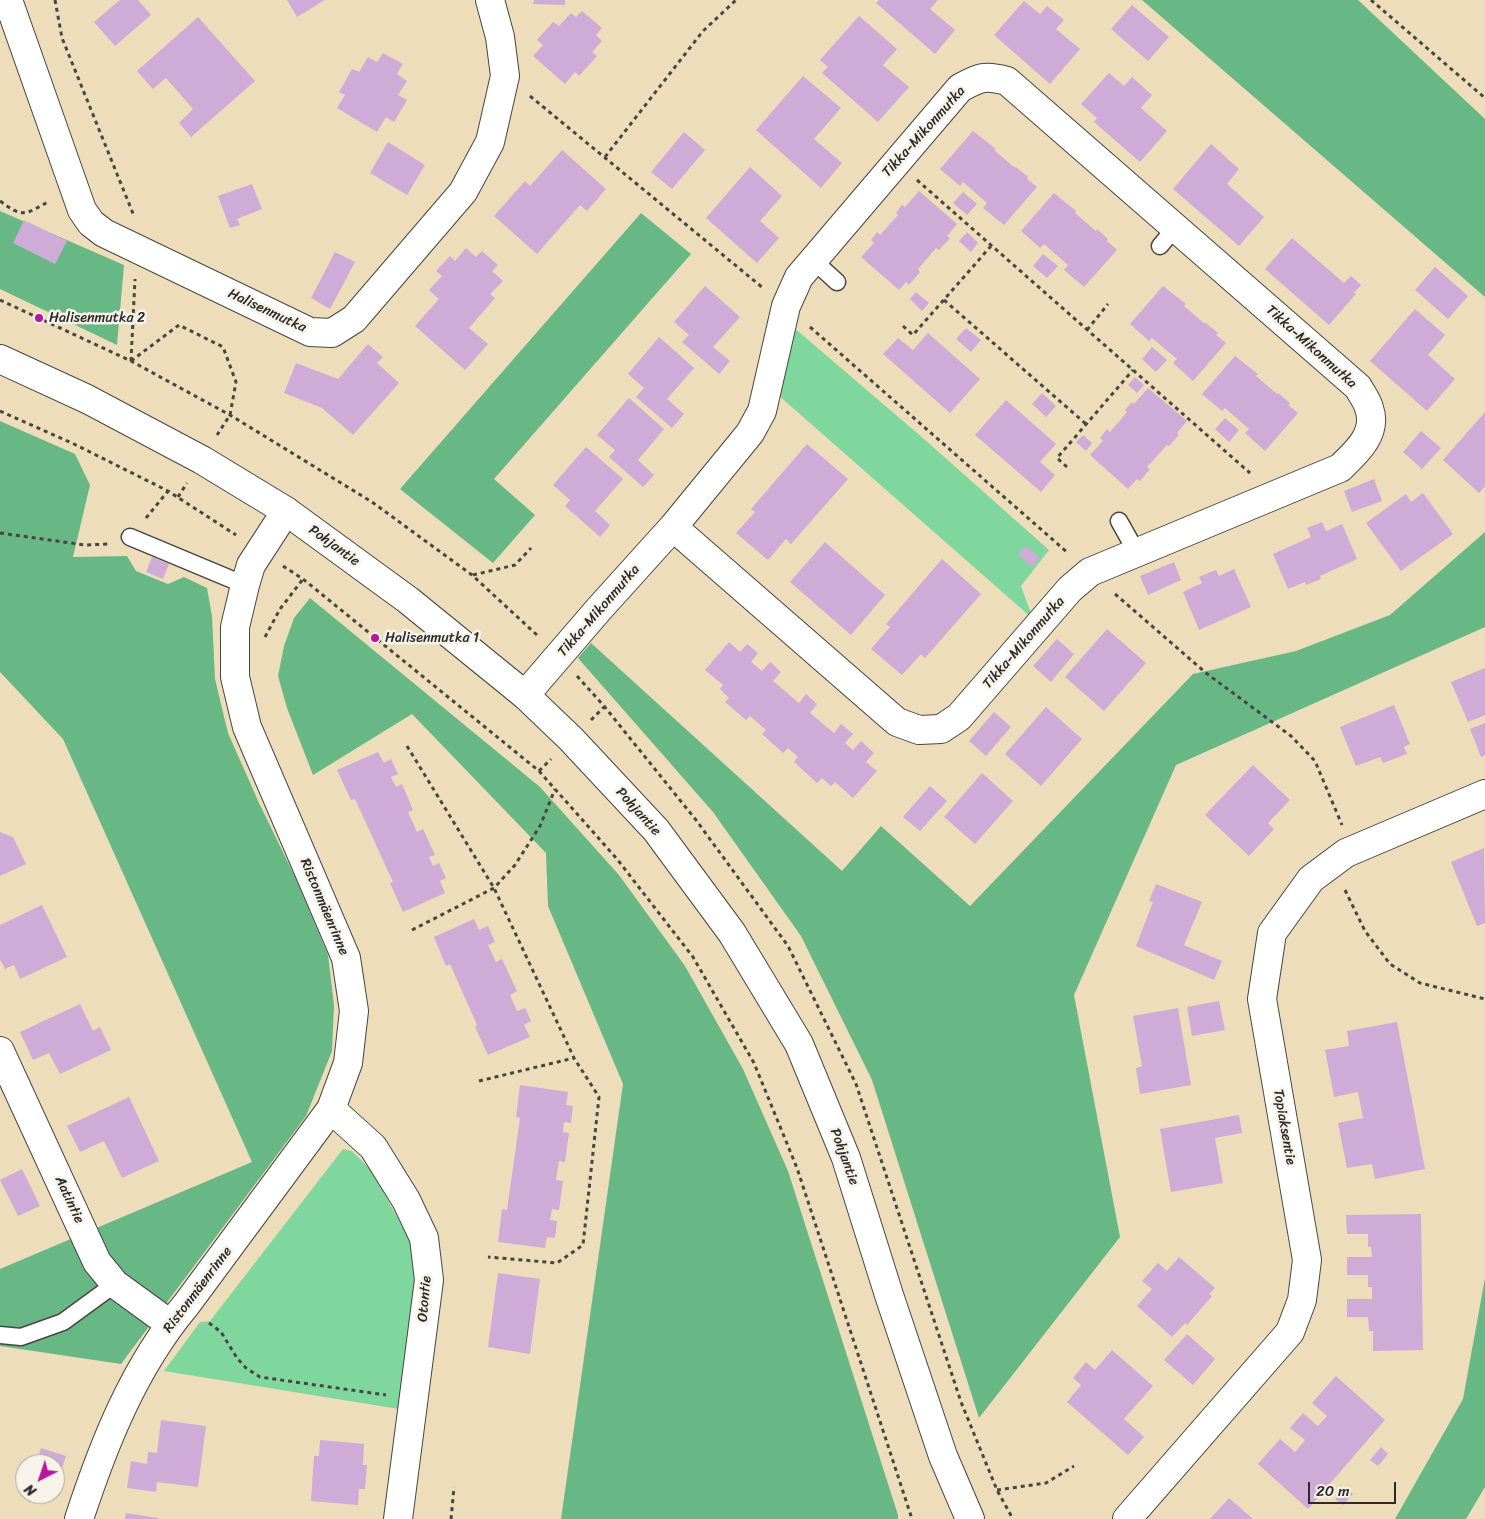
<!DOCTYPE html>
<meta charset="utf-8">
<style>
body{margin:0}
#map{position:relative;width:1485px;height:1519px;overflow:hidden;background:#edddbb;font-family:Sriracha,sans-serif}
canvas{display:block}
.north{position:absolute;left:15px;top:1454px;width:50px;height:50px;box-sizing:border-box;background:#f7f3e8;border:1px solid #a5a39c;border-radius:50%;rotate:221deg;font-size:14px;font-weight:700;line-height:20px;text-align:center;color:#2b2b2b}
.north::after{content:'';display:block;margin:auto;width:18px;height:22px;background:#b5179e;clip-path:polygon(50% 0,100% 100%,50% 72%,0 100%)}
.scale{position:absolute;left:1308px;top:1482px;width:88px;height:22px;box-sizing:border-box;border:2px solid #2b2b2b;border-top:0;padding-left:6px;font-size:15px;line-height:18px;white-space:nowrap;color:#2b2b2b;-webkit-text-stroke:4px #f7f3e8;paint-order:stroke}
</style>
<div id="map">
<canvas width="1485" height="1519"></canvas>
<div class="north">N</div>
<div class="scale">20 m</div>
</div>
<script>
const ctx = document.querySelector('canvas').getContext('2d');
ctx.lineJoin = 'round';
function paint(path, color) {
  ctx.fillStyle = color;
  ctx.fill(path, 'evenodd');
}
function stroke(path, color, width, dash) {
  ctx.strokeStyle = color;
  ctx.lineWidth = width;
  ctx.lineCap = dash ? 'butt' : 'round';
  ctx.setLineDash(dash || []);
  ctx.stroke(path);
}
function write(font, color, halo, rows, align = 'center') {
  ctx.font = font + ' Sriracha,sans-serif';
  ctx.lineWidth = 5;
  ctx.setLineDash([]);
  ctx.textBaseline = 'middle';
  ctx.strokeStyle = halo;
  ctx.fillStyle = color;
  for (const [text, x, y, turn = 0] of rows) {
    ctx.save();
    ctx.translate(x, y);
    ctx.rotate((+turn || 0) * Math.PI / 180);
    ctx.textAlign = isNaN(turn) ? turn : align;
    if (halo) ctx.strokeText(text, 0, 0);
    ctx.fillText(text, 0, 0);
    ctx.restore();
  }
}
paint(new Path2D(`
 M 792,326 L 924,439 L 1049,550 L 1021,586 L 1033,619 L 777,394 Z
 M 343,1149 L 352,1151 L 372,1171 L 410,1241 L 415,1278 L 399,1409 L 164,1371 L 200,1322 L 210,1321 Z`), '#7fd79d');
paint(new Path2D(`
 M 1142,0 L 1358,0 L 1485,119 L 1485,297 Z
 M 0,211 L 124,265 L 117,345 L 0,289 Z
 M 641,213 L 691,254 L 494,479 L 535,515 L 493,563 L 400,489 Z
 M 0,421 L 75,454 L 90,485 L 73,557 L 127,556 L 136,571 L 168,584 L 184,577 L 207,588 L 212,616 L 215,679 L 228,733 L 259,803 L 296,879 L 328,955 L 334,1005 L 332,1051 L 306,1116 L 121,1364 L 0,1346 L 0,1269 L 252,1162 L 63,739 L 0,672 Z
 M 1485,532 L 1485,627 L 1176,765 L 1074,995 L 1120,1237 L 979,1418 L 872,1080 L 801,936 L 713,812 L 578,658 L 591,643 L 842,871 L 881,826 L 970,906 L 1193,674 L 1296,651 L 1390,615 Z
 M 310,598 L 540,787 L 619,875 L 685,966 L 743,1069 L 788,1171 L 898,1515 L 898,1519 L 561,1519 L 623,1084 L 548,906 L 546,853 L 412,714 L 313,775 L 287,708 L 278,676 L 284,646 L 294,618 Z
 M 1485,1278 L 1485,1487 L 1466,1519 L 1395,1519 L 1463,1399 Z`), '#67b884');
paint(new Path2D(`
 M 120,0 L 138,0 L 151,15 L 115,46 L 94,22 Z
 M 287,0 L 325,0 L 297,17 Z
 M 534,0 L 565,0 L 565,5 L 533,4 Z
 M 879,0 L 938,0 L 930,9 L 955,30 L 935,54 L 876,3 Z
 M 1024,1 L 1040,14 L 1047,6 L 1064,20 L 1056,29 L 1080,49 L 1050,84 L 994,35 Z
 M 1132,5 L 1169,37 L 1148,61 L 1111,29 Z
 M 582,11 L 602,28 L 596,35 L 602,41 L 592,52 L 597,56 L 579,76 L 575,72 L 565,84 L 533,56 L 543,45 L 537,40 L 553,22 L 559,26 L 571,13 L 576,17 Z
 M 859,16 L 897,49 L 883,65 L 909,87 L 878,122 L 822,73 L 828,67 L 820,60 Z
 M 198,17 L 255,81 L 191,137 L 179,123 L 193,109 L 166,78 L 153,89 L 137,71 Z
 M 383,53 L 403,64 L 397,74 L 407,81 L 398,95 L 407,100 L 394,122 L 386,117 L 377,132 L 337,108 L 345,95 L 339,92 L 352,69 L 359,72 L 368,57 L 377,62 Z
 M 1109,73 L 1124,86 L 1132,77 L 1152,95 L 1141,108 L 1167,131 L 1140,162 L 1094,122 L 1097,118 L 1081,104 Z
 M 803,76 L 841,108 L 814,139 L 842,163 L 821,188 L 756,130 Z
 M 973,131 L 996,149 L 994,150 L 1015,168 L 1016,167 L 1028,177 L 1027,179 L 1037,187 L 1004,225 L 983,208 L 987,203 L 963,182 L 960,186 L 940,169 Z
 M 684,132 L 705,150 L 672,189 L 651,172 Z
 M 388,142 L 425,165 L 407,195 L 370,173 Z
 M 1211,144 L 1239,169 L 1227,184 L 1264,217 L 1239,246 L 1173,189 Z
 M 562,150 L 606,189 L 587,211 L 580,205 L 537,254 L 494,216 L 525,181 L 530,186 Z
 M 750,167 L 782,196 L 760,221 L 779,238 L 757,263 L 706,218 Z
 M 252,184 L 262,209 L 237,219 L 240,225 L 230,228 L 218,196 Z
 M 919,191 L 957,224 L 947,236 L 950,238 L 939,250 L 936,248 L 918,269 L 920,272 L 909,285 L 906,282 L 899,290 L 861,257 L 874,243 L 871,240 L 877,232 L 880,235 L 898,215 L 896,213 L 902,205 L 905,207 Z
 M 963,192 L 977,204 L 967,215 L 953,203 Z
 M 1054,193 L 1076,211 L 1075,213 L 1096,231 L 1097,229 L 1108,239 L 1107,241 L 1117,250 L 1084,287 L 1064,270 L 1068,265 L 1044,244 L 1040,248 L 1021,231 Z
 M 24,220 L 67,241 L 55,264 L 13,243 Z
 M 967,232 L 978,243 L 971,252 L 959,241 Z
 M 1292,238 L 1344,283 L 1351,276 L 1361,285 L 1354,293 L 1356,294 L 1329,325 L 1265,269 Z
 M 466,248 L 476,257 L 482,251 L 498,265 L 492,271 L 503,281 L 490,294 L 495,298 L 469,328 L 488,344 L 465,370 L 415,326 L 439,299 L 429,290 L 442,276 L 436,271 L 450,256 L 455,261 Z
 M 335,252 L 355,262 L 330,309 L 311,298 Z
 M 1043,254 L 1058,266 L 1047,278 L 1033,266 Z
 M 1435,267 L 1468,296 L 1448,319 L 1415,290 Z
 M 705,286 L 740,317 L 713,347 L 730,361 L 719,374 L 682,342 L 689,335 L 674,322 Z
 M 1163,286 L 1186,304 L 1184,306 L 1205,324 L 1206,323 L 1218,333 L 1216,335 L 1226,343 L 1193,381 L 1173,363 L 1177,359 L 1152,338 L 1149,341 L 1130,324 Z
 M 916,292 L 929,303 L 922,311 L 910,299 Z
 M 1415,309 L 1445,335 L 1428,355 L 1455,379 L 1427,411 L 1370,361 Z
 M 966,328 L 981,340 L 971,352 L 956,339 Z
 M 928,333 L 980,379 L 950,413 L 883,354 L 898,338 L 913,350 Z
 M 659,337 L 694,368 L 667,399 L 684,414 L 672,428 L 636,397 L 644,388 L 628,374 Z
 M 368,344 L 383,357 L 377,363 L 399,383 L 353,435 L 322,408 L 284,393 L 296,363 L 338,379 Z
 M 1152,347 L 1167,360 L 1156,372 L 1142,359 Z
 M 1235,356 L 1258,374 L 1256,376 L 1277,394 L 1278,393 L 1290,403 L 1288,405 L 1298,413 L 1265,451 L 1245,433 L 1249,429 L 1225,408 L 1222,411 L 1202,394 Z
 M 1135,377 L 1144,385 L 1137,393 L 1128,385 Z
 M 1148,388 L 1187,421 L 1177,433 L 1179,435 L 1169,446 L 1167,445 L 1147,467 L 1150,469 L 1140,481 L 1137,479 L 1128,489 L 1090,455 L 1103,441 L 1100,438 L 1107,429 L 1110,432 L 1127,412 L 1125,410 L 1132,402 L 1134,404 Z
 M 1042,393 L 1056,406 L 1046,417 L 1032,404 Z
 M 629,398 L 664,429 L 638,460 L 654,475 L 643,487 L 609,457 L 615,450 L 597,435 Z
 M 1006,400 L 1056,444 L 1040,462 L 1055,475 L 1041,492 L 975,435 Z
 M 1485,412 L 1485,486 L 1479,493 L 1443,460 Z
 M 1225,418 L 1239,430 L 1229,442 L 1215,429 Z
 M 1421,431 L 1441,448 L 1422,469 L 1403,452 Z
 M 1083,435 L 1092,443 L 1086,451 L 1076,442 Z
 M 807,444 L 848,479 L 791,544 L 786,539 L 768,560 L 736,533 L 755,512 L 751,509 Z
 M 586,447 L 623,479 L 595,511 L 610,525 L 600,537 L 565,506 L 570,500 L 553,485 Z
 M 1374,479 L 1382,501 L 1352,512 L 1344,491 Z
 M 1423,493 L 1453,534 L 1401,571 L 1366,523 L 1406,494 L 1411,502 Z
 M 1322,522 L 1326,531 L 1342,524 L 1357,559 L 1320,576 L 1321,579 L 1306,585 L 1305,582 L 1288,589 L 1273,554 L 1311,537 L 1307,528 Z
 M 825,542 L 885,595 L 851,635 L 790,582 Z
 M 1026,546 L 1040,558 L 1032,567 L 1018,555 Z
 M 152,557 L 169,564 L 163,579 L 146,572 Z
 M 942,559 L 981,594 L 925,658 L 921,654 L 902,675 L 871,649 L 890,627 L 886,624 Z
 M 1174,562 L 1181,580 L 1148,595 L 1140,576 Z
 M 1234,569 L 1251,607 L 1199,630 L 1183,592 L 1202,583 L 1199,577 L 1216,570 L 1219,576 Z
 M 1107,629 L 1146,663 L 1104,711 L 1065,677 Z
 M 1057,639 L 1074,654 L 1051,682 L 1033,666 Z
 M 729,642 L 740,652 L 747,644 L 758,653 L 751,662 L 762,671 L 770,662 L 781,672 L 773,681 L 799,703 L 806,694 L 817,704 L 810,713 L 834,733 L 841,724 L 853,734 L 845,743 L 853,750 L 861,741 L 874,753 L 866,762 L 877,771 L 853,798 L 835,782 L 831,786 L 822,778 L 817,783 L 794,762 L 798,757 L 788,748 L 783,753 L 762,734 L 766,730 L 750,716 L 746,720 L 725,702 L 729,698 L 720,689 L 723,685 L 705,670 Z
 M 1485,668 L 1485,715 L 1468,722 L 1451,682 Z
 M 1394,705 L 1410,744 L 1404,747 L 1407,754 L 1383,763 L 1380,757 L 1356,766 L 1340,727 Z
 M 1046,707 L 1082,739 L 1041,786 L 1005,754 Z
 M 994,712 L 1011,727 L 986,756 L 969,741 Z
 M 1485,723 L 1485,755 L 1481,757 L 1470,729 Z
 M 378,752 L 384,763 L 391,759 L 398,774 L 391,777 L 396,787 L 402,784 L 413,810 L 408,812 L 417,832 L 423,829 L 435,855 L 429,857 L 433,866 L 439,863 L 446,878 L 440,881 L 445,893 L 403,912 L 390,883 L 393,882 L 355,799 L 351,800 L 337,770 Z
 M 1253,765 L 1290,800 L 1268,823 L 1274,829 L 1249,856 L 1205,815 Z
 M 982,773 L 1013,801 L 975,844 L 944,817 Z
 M 930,786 L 947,801 L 920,831 L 903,817 Z
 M 0,832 L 13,837 L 26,864 L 0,876 Z
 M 1484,848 L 1485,923 L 1477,926 L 1451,862 Z
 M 1156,884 L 1202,902 L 1184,945 L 1222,961 L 1214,980 L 1136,946 L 1153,902 L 1149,901 Z
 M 42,905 L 67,957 L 20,979 L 14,965 L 5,969 L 1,961 L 0,961 L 0,925 Z
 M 474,919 L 479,930 L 488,926 L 495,942 L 488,945 L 496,962 L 502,959 L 517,991 L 510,995 L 517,1011 L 525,1008 L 531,1021 L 524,1025 L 530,1037 L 488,1055 L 475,1027 L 477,1025 L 450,964 L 446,966 L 434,937 Z
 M 1219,1001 L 1225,1030 L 1192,1036 L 1187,1007 Z
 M 80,1004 L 93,1031 L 100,1027 L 111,1050 L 60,1074 L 49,1053 L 33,1060 L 20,1032 Z
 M 1178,1008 L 1191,1085 L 1140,1094 L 1136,1068 L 1142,1066 L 1133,1016 Z
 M 1397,1022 L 1425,1169 L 1375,1179 L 1372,1164 L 1347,1168 L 1338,1123 L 1363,1118 L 1358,1092 L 1334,1097 L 1325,1050 L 1349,1046 L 1347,1031 Z
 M 520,1085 L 568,1092 L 566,1105 L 573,1106 L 571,1123 L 564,1122 L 563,1132 L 569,1133 L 565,1162 L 559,1161 L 556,1180 L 563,1181 L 559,1210 L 552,1209 L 550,1220 L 557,1221 L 555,1238 L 547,1237 L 545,1248 L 498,1242 L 502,1209 L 507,1210 L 520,1118 L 516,1117 Z
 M 129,1097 L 159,1161 L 122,1178 L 104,1141 L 80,1152 L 67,1126 Z
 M 1239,1115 L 1242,1133 L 1215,1138 L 1223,1183 L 1171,1192 L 1160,1129 Z
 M 22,1169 L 40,1206 L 18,1216 L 0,1180 Z
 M 1421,1214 L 1423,1350 L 1373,1351 L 1373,1331 L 1369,1331 L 1368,1317 L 1347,1317 L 1347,1299 L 1372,1299 L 1372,1287 L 1368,1287 L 1368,1275 L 1347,1275 L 1347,1257 L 1372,1257 L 1371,1247 L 1368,1247 L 1368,1234 L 1347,1234 L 1346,1215 Z
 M 1179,1257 L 1215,1288 L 1209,1294 L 1212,1296 L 1187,1325 L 1185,1323 L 1172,1337 L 1137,1306 L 1152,1289 L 1142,1281 L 1158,1263 L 1167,1271 Z
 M 498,1273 L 540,1279 L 530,1354 L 488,1347 Z
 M 1187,1334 L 1215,1359 L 1193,1385 L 1164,1360 Z
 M 1112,1350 L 1153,1386 L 1124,1419 L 1144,1437 L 1128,1455 L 1067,1402 L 1081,1385 L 1073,1378 L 1086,1362 L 1095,1370 Z
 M 1336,1376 L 1385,1420 L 1308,1509 L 1258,1464 L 1280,1439 L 1295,1452 L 1305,1440 L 1290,1428 L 1303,1413 L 1318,1426 L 1327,1416 L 1312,1403 Z
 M 161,1420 L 206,1426 L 198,1487 L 157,1482 L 156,1492 L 127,1488 L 131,1461 L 147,1464 L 148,1452 L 157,1453 Z
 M 320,1440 L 364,1444 L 363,1465 L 367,1465 L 365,1489 L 359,1489 L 358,1505 L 311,1501 L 314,1456 L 319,1456 Z
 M 1381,1447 L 1388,1454 L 1378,1466 L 1370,1460 Z
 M 41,1448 L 66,1456 L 55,1490 L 55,1464 L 36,1464 Z
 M 1346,1487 L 1353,1494 L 1343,1505 L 1335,1499 Z
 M 1229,1498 L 1253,1519 L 1210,1519 Z
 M 126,1513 L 158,1518 L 158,1519 L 125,1519 Z`), '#ceacd7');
const service = new Path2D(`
 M 1160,246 L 1175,228
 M 813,260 L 837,282
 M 1119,521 L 1137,553
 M 130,537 L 245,585
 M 0,1335 L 21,1337 L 63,1322 L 115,1284`);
const minor = new Path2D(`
 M 8,0 L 82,210 L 91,223 L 104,233 L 310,332 L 332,333 L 354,319 L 463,192 L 490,142 L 505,76 L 500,37 L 490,0
 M 525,695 L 599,609 L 673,527 L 750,433 L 762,411 L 786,306 L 799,277 L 960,88 C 980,77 985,75 1007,81 L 1358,387 C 1361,393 1367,400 1369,408 C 1378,433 1357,452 1340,468 L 1090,572 L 1070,589 L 959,717 L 941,729 L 919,730 L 897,722 L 673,527
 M 0,1051 L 97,1262 L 115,1284 L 170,1324
 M 331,1109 L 373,1147 L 406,1200 L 424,1238 L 429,1280 L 398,1519
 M 79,1519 C 104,1443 134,1367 186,1305 L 331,1109 L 348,1063 L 354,1011 L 346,958 L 247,727 L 235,677 L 235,627 L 245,585 L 251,565 L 286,511
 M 1127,1519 L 1290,1332 L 1302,1300 L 1307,1260 L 1262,999 L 1272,933 L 1311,879 L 1346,853 L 1485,794`);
const tertiary = new Path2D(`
 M 0,359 L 87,399 L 202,460 L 286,511 L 408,600 L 525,695 L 571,739 L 656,830 L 732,933 L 799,1044 L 846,1158 L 889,1295 L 943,1456 L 970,1519`);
stroke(service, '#484641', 19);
stroke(minor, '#484641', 30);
stroke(tertiary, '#484641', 30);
stroke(new Path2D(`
 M 55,0 L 62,38 L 134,216
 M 1371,0 L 1485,98
 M 530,96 L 763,288
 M 605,157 L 703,31 L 736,0
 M 917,180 L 1250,473
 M 0,201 C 24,219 25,214 50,201
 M 0,300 L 131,361 L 230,415 L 372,502 L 472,575 L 538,636
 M 944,300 L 1086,424
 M 903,326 L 913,335 L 991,246
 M 810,327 L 1068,553
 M 1087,330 L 1108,304
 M 131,361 L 135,279
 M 131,361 L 179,325 L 223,347 L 236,382 L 230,415 L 217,435
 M 0,411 L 74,444 L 168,491 L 236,535
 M 1067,467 L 1057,458 L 1133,370
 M 178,497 L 187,483
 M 146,518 L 168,491
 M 0,533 L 85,545 L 108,544
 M 283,566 L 303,579 L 539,771 L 617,859 L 693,957 L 754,1063 L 797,1168 L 912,1519
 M 473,575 L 515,565 L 531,548
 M 1115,594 L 1206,673 L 1291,736 L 1315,761 L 1342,825
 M 265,637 L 280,609 L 303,579
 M 577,676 L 604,706 L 696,820 L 788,946 L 856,1084 L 961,1402 L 997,1490 L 1013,1519
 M 591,720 L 604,707
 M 407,746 L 494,888 L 574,1058 L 599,1097 L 583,1245 L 557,1263 L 488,1257
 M 539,771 L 551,759
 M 1345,890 L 1365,931 L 1390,964 L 1420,983 L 1485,999
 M 412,930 L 494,888 L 515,865 L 540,826 L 555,789
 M 479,1081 L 574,1058
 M 209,1323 L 221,1332 L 237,1358 L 246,1368 L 260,1377 L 386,1395
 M 997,1490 L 1046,1483 L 1074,1466
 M 451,1519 L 454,1487`), '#484641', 3, [4, 4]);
stroke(service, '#fff', 16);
stroke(minor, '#fff', 28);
stroke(tertiary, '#fff', 28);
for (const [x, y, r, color] of [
 [39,318,5,"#b5179e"],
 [375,638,5,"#b5179e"]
]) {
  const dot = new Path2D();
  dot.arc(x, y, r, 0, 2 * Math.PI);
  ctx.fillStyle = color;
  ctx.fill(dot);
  stroke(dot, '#f7f3e8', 2);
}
write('14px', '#2b2b2b', '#f7f3e8', [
 ["Tikka-Mikonmutka",924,132,-48],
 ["Halisenmutka",267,311,25],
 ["Tikka-Mikonmutka",1311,347,42],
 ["Pohjantie",334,546,36],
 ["Tikka-Mikonmutka",599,611,-49],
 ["Tikka-Mikonmutka",1024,643,-49],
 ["Pohjantie",638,812,48],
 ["Ristonmäenrinne",324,907,67],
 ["Topiaksentie",1284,1127,80],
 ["Pohjantie",844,1157,70],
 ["Aatintie",69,1200,65],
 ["Ristonmäenrinne",198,1290,-53],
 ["Otontie",425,1299,-85]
]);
write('14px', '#2b2b2b', '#f7f3e8', [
 ["Halisenmutka 2",49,318],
 ["Halisenmutka 1",385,638]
], 'left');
</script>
